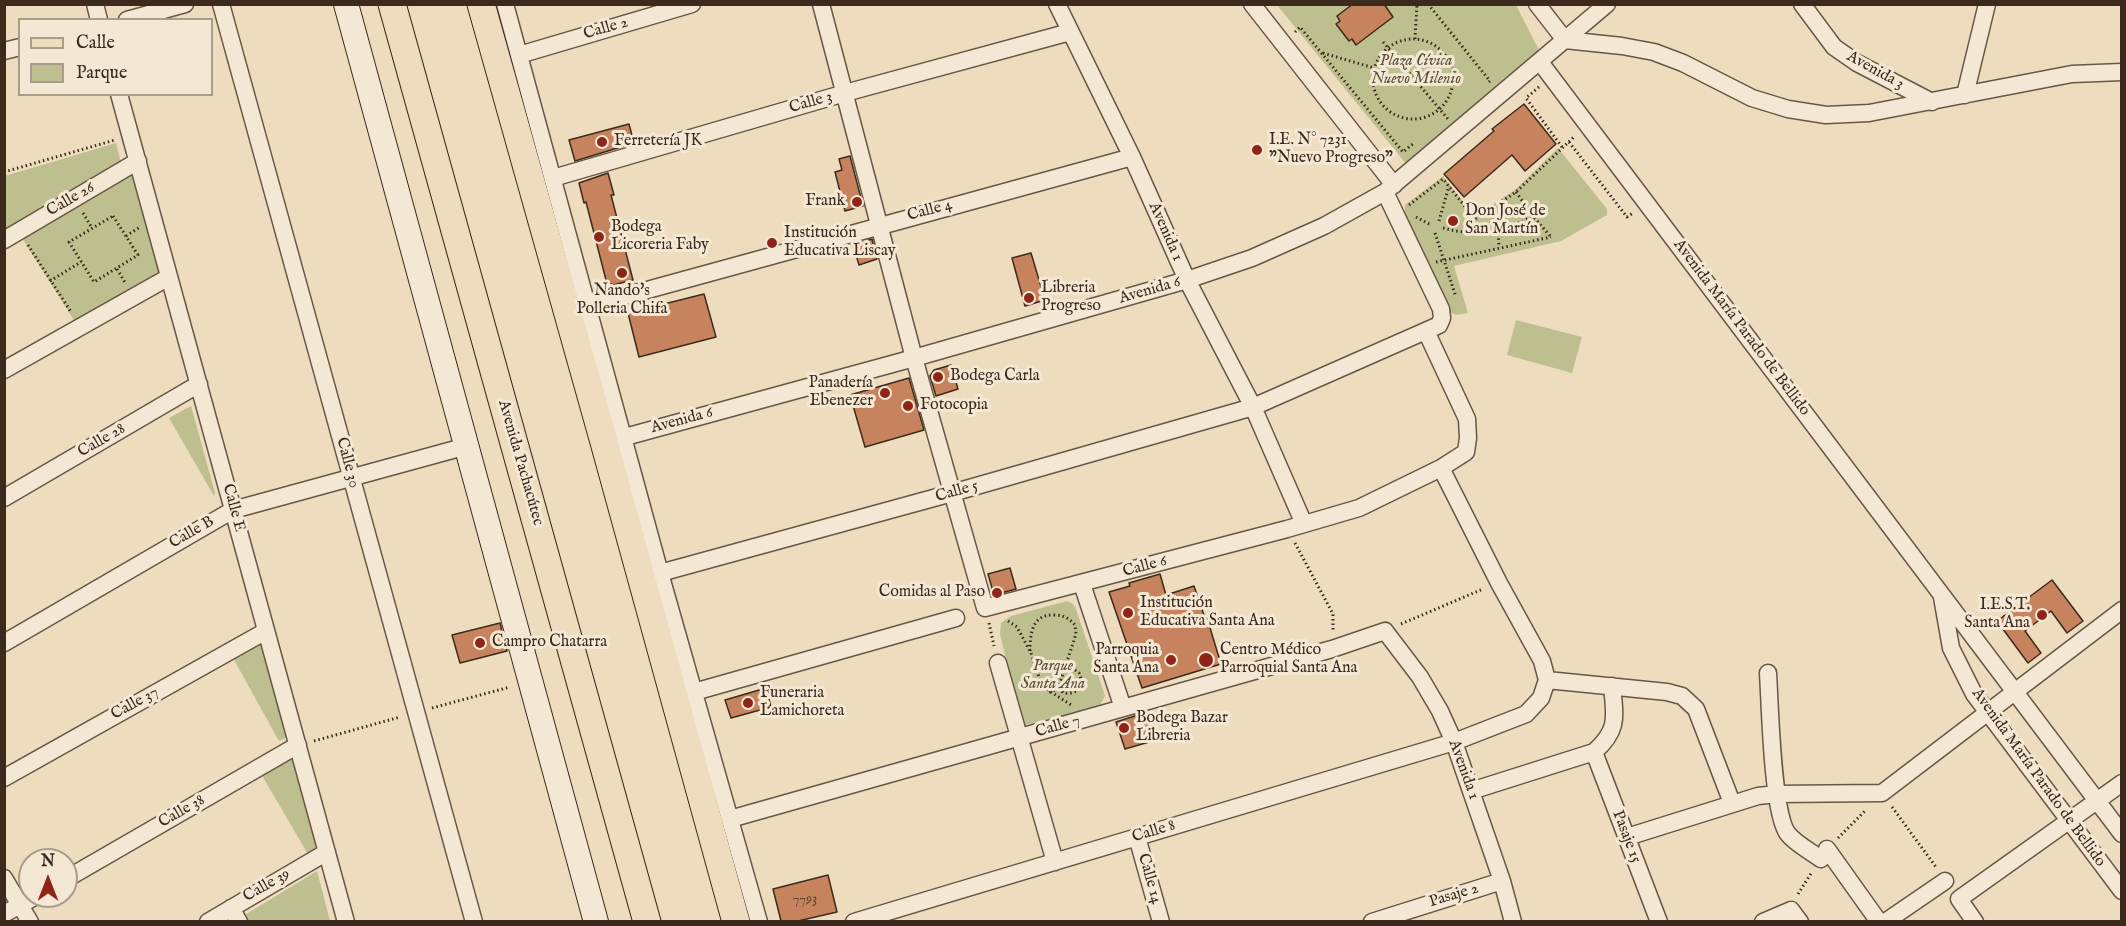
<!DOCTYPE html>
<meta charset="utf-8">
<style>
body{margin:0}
#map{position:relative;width:2126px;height:926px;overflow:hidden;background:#eedcbf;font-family:"IM FELL English",serif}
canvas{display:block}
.frame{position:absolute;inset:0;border:6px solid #3c2b1d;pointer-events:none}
.legend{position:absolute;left:18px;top:18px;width:195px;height:78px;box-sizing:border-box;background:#f4e8d5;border:2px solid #aa9c8b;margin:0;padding:8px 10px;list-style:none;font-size:18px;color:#3c2b1d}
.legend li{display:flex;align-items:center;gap:12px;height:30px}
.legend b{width:30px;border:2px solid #aa9c8b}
.north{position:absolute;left:18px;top:848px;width:60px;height:60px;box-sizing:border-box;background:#f4e8d5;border:2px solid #aa9c8b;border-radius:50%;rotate:0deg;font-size:16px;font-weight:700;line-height:24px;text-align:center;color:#3c2b1d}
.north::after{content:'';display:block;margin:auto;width:21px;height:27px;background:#8f2418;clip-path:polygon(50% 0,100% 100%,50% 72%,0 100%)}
</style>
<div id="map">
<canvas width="2126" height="926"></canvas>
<div class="frame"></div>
<ul class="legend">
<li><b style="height:8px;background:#eedcbf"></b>Calle</li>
<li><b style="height:16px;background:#bebf8e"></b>Parque</li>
</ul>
<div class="north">N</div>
</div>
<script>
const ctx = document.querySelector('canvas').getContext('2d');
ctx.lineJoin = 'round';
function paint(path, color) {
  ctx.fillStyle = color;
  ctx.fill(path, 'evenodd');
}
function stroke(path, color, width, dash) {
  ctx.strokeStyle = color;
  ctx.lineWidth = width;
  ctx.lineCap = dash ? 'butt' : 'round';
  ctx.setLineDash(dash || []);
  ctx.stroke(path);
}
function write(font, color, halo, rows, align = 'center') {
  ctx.font = font + ' "IM FELL English",serif';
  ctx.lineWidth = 6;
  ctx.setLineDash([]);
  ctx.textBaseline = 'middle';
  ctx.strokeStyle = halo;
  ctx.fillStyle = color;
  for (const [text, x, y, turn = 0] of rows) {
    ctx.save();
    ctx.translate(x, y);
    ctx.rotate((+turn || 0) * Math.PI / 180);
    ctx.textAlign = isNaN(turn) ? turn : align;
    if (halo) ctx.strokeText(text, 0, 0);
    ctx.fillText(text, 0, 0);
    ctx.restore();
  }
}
paint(new Path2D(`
 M 1277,5 L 1516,5 L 1541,54 L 1407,165 Z
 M 116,143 L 121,163 L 5,233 L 5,176 Z
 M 1558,148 L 1607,209 L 1607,215 L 1561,241 L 1454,266 L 1468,313 C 1458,315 1453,316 1446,309 L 1405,213 L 1405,205 L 1443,176 L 1475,217 L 1516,189 Z
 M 132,170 L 159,275 L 77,325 L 20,235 Z
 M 1516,320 L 1582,337 L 1572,373 L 1507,355 Z
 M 191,406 L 215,493 L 214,496 L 169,418 Z
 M 1067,601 L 1073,604 L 1076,609 L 1105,696 L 1100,705 L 1093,709 L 1025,725 L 1021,722 L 1000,634 L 1001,623 L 1011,616 Z
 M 263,643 L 290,736 L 279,741 L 233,658 Z
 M 293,755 L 320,851 L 309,856 L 260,772 Z
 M 317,871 L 330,921 L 246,921 L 243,916 Z`), '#bebf8e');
const building = new Path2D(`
 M 1353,4 L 1384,4 L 1393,17 L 1356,45 L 1352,39 L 1349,41 L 1336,24 L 1340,21 L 1337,16 Z
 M 1524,104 L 1556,144 L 1525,171 L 1512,155 L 1464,197 L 1444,174 L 1494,131 L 1492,129 Z
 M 629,124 L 634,143 L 575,161 L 569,140 Z
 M 850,156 L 863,206 L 845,211 L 835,172 L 842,170 L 839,159 Z
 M 608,173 L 614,195 L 611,195 L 633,280 L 613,285 L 606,280 L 586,202 L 584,203 L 579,183 Z
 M 872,239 L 877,259 L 859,265 L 853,245 Z
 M 1031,253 L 1045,300 L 1025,306 L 1012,258 Z
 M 704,294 L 716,337 L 639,357 L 628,313 Z
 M 951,365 L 958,389 L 936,396 L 930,376 L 934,370 Z
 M 909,378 L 924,430 L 865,447 L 850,395 Z
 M 1010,568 L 1016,589 L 994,595 L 988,574 Z
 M 1160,574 L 1166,595 L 1194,586 L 1205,618 L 1207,618 L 1221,664 L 1142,688 L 1109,592 L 1130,586 L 1129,583 Z
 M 2052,580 L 2083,621 L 2067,633 L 2051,611 L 2025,631 L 2041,653 L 2028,663 L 1997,621 Z
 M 500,623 L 507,651 L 460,663 L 452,635 Z
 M 766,688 L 771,707 L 731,718 L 725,700 Z
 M 1147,712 L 1156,740 L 1125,749 L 1116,722 Z
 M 828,875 L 837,912 L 798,921 L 781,921 L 773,889 Z`);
paint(building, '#c7835d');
stroke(building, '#3c2b1d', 1.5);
const street = new Path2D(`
 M 95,4 L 99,20
 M 221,4 L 474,922
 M 505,4 L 660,573 L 759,922
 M 821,4 L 914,358 L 985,608 L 1287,529 L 1359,508 L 1441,468 L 1466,452 L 1468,438 L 1467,419 L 1426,331
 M 1057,4 L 1132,157 L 1187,280 L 1253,407 L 1304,524
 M 1252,4 L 1394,185
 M 1537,4 L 1565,40 L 1622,46 L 1654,52 L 1683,63 L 1752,98 L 1788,109 L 1826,115 L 1869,113 L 2072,74 L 2122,72
 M 1802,4 L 1834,47 L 1857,63 L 1932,102
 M 127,20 L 185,4
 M 4,51 L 20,47
 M 519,55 L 692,4
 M 1540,62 L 2122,834
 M 119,94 L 346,922
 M 1965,95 L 1987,4
 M 553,178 L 845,93 L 1070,32
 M 4,240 L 138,161
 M 589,306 L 1132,157
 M 4,370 L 169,277
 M 625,437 L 914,358 L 1187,280 L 1252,258 L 1324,226 L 1385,192 L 1607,4
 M 4,498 L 199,384
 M 660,573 L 952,493 L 1253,407 L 1439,325 L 1442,318 L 1441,309 L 1385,192
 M 1082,584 L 1123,708
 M 1942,597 L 1951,648 L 1974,694 L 2122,891
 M 4,643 L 233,510 L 467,446
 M 998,663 L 1055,862
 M 1768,673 C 1770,703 1772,814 1788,834 C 1796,844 1810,851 1821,859
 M 1547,680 L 1667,692 L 1682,696 L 1696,709 L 1732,803
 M 694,692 L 956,618
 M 1594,752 L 1659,922
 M 4,778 L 266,631
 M 1471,791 L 1594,752 C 1619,730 1615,717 1612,686
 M 730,819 L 1332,649 L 1385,631 L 1420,677 L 1440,711 L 1454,742 L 1502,881 L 1513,922
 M 1137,837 L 1161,922
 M 1627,837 L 1758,796 L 1777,794 L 1882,793 L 2122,610
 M 1827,849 L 1879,922
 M 4,878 L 30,922
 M 66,879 L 298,745
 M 231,908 L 239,922
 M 4,914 L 36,896
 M 208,922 L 327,852
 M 854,922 L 1454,742 L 1526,714 L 1541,698 L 1547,680 L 1542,661 L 1499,583 L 1441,468
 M 1372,922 L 1502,881
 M 1763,922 L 1791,910 L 1800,922
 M 1885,922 L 1945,881
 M 1975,922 L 1959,899 L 2122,783`);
const secondary = new Path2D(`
 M 346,4 L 596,922`);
const primary = new Path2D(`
 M 392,4 L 647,922
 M 481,4 L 604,442 L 736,922`);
stroke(street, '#685746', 19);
stroke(secondary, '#3c2b1d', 26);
stroke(primary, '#3c2b1d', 29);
stroke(new Path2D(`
 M 1428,4 L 1490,81 L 1489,82
 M 1295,32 L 1300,27 L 1403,152 L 1414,143
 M1373 79a40 40 0 1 1 80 0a40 40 0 1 1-80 0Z
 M 1415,39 L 1417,4
 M 1383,42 L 1448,119
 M 1323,53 L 1374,68
 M 1539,87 L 1526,98 L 1562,147
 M 1569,142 L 1627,217 L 1633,213
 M 4,172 L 115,140
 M 1516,192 L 1533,216 L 1551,237
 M 1409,205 L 1443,179 L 1475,219 L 1516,192 L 1575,136
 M 1491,208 L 1498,230 L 1499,247
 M 83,213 L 92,228
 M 113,216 L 138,255 L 94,282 L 69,242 Z
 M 1416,217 L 1431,225
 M 1439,221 L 1449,186
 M 1443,228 C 1475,237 1504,232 1533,216
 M 1435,233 L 1456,297
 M 126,236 L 140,227
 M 28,245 L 71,312
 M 1436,262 L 1551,237
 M 117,269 L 126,284
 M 50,281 L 81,262
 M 1295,543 L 1333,614 L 1333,632
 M 1008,621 L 1017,627 L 1031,653 L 1042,686 L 1071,705
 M 989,623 L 994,646
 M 1401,624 L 1483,589
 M 1030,651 C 1030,634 1032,614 1054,615 C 1063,615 1069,618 1075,625 L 1076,634 L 1059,686 L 1063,693 C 1071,694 1079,692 1083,684 L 1079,673 L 1067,664
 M 1049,692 L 1061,688
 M 432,708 L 510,687
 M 314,741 L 400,717
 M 1892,807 L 1936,867
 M 1838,838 L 1865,811
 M 1798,894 L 1812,872`), '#3c2b1d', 3, [1.5, 3]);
stroke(street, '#f4e8d5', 16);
stroke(secondary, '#f4e8d5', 24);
stroke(primary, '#eedcbf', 27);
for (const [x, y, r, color] of [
 [602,142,6,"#8f2418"],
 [1257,150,6,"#8f2418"],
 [857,202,6,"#8f2418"],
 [1453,221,6,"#8f2418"],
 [599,237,6,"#8f2418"],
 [772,243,6,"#8f2418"],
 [622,273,6,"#8f2418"],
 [1029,298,6,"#8f2418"],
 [938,377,6,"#8f2418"],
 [885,393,6,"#8f2418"],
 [908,406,6,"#8f2418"],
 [997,593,6,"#8f2418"],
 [1128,613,6,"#8f2418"],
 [2042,615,6,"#8f2418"],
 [480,643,6,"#8f2418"],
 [1171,660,6,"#8f2418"],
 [1206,660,8,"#8f2418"],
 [748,703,6,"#8f2418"],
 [1124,728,6,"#8f2418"]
]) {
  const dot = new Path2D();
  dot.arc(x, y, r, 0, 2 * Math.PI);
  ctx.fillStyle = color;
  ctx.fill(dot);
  stroke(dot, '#f4e8d5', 2);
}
write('14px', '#5f412d', null, [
 ["7793",805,900]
]);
write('16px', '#3c2b1d', '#f4e8d5', [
 ["Calle 2",606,29,-16],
 ["Avenida 3",1875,71,29],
 ["Calle 3",811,103,-16],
 ["Calle 26",71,200,-30],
 ["Calle 4",930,211,-15],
 ["Avenida 1",1165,232,66],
 ["Avenida 6",1150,291,-16],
 ["Avenida María Parado de Bellido",1741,328,53],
 ["Avenida 6",682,421,-15],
 ["Calle 28",102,441,-30],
 ["Calle 30",347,463,75],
 ["Avenida Pachacútec",520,463,74],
 ["Calle 5",957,492,-16],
 ["Calle E",233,508,75],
 ["Calle B",192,533,-30],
 ["Calle 6",1145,567,-15],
 ["Calle 37",135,704,-29],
 ["Calle 7",1058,727,-16],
 ["Avenida 1",1463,770,70],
 ["Avenida María Parado de Bellido",2038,778,54],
 ["Calle 38",182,812,-30],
 ["Calle 8",1154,832,-17],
 ["Pasaje 15",1626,837,69],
 ["Calle 14",1149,879,74],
 ["Calle 39",267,886,-30],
 ["Pasaje 2",1454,896,-17]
]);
write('italic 16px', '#5c5039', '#f4e8d5', [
 ["Plaza Cívica",1416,62],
 ["Nuevo Milenio",1416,80],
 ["Parque",1053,667],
 ["Santa Ana",1053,685]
]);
write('16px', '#3c2b1d', '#f4e8d5', [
 ["I.E. N° 7231",1269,141],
 ["\"Nuevo Progreso\"",1269,159],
 ["Ferretería JK",614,142],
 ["Frank",845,202,"right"],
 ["Don José de",1465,212],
 ["San Martín",1465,230],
 ["Bodega",611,228],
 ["Licoreria Faby",611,246],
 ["Institución",784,234],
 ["Educativa Liscay",784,252],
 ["Libreria",1041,289],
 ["Progreso",1041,307],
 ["Nando's",622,292,"center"],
 ["Polleria Chifa",622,310,"center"],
 ["Bodega Carla",950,377],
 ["Panadería",873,384,"right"],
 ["Ebenezer",873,402,"right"],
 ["Fotocopia",920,406],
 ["Comidas al Paso",985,593,"right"],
 ["Institución",1140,604],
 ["Educativa Santa Ana",1140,622],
 ["I.E.S.T.",2030,606,"right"],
 ["Santa Ana",2030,624,"right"],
 ["Campro Chatarra",492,643],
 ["Parroquia",1159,651,"right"],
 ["Santa Ana",1159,669,"right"],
 ["Centro Médico",1220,651],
 ["Parroquial Santa Ana",1220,669],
 ["Funeraria",760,694],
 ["Lamichoreta",760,712],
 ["Bodega Bazar",1136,719],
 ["Libreria",1136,737]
], 'left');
</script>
